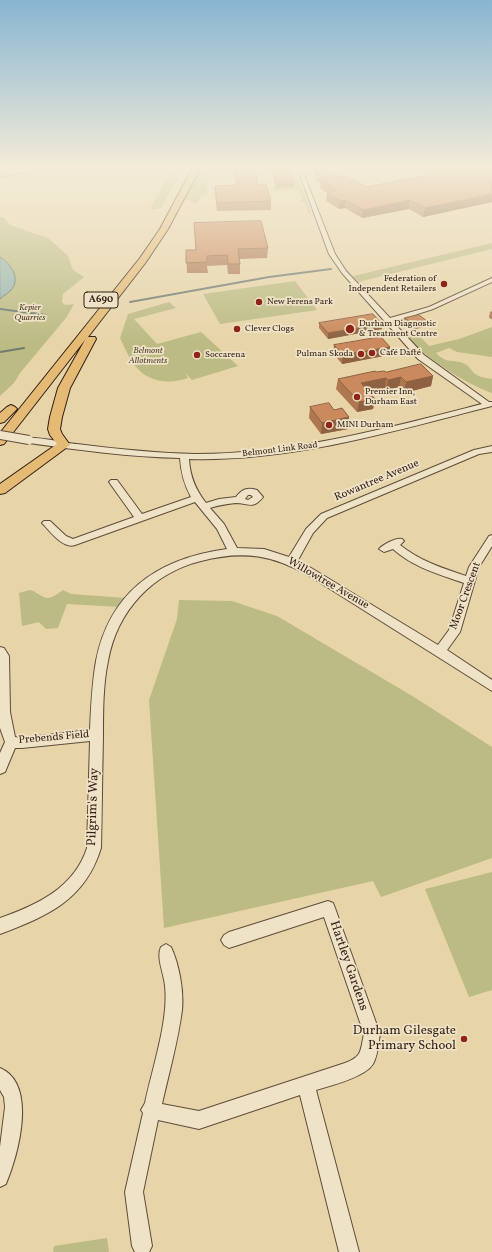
<!DOCTYPE html>
<meta charset="utf-8">
<style>
body{margin:0}
canvas{display:block;background:#e7d4a9}
</style>
<canvas width="492" height="1252"></canvas>
<script>
const ctx = document.querySelector('canvas').getContext('2d');
ctx.lineJoin = 'round';
function paint(path, color) {
  ctx.fillStyle = color;
  ctx.fill(path, 'evenodd');
}
function stroke(path, color, width, dash) {
  ctx.strokeStyle = color;
  ctx.lineWidth = width;
  ctx.lineCap = dash ? 'butt' : 'round';
  ctx.setLineDash(dash || []);
  ctx.stroke(path);
}
function write(font, color, halo, rows, align = 'center') {
  ctx.font = font + ' Vollkorn,serif';
  ctx.lineWidth = 3.5;
  ctx.setLineDash([]);
  ctx.textBaseline = 'middle';
  ctx.strokeStyle = halo;
  ctx.fillStyle = color;
  for (const [text, x, y, turn = 0] of rows) {
    ctx.save();
    ctx.translate(x, y);
    ctx.rotate((+turn || 0) * Math.PI / 180);
    ctx.textAlign = isNaN(turn) ? turn : align;
    if (halo) ctx.strokeText(text, 0, 0);
    ctx.fillText(text, 0, 0);
    ctx.restore();
  }
}
paint(new Path2D(`
 M 172,167 L 184,167 L 161,208 L 152,210 L 151,206 L 160,192 Z
 M 201,167 L 222,167 L 223,173 L 210,174 L 207,189 L 208,193 L 201,196 L 197,204 L 184,198 Z
 M 290,167 L 294,167 L 311,213 L 309,214 L 305,202 L 301,201 L 302,197 L 298,190 L 234,191 L 294,187 L 289,171 L 292,171 Z
 M 0,217 L 4,218 L 10,225 L 48,238 L 68,256 L 73,270 L 84,277 L 63,294 L 62,302 L 65,305 L 74,304 L 66,318 L 20,373 L 14,383 L 0,396 L 0,299 L 11,290 L 13,269 L 5,260 L 0,257 Z
 M 492,243 L 492,249 L 358,282 L 353,276 Z
 M 295,281 L 317,310 L 220,324 L 203,294 Z
 M 169,302 L 176,308 L 134,319 L 157,344 L 201,332 L 238,366 L 192,380 L 185,373 L 188,378 C 171,384 151,383 138,369 C 130,361 125,348 120,338 L 128,314 Z
 M 492,327 L 492,357 L 457,352 L 449,348 L 436,353 C 448,365 452,358 465,364 C 470,367 470,369 474,373 C 478,377 486,378 492,379 L 492,393 C 471,386 439,366 423,352 C 416,347 411,340 406,334 L 416,332 L 429,346 L 459,339 Z
 M 30,590 C 35,591 37,594 42,596 C 49,601 56,595 63,590 L 71,594 L 126,598 L 120,607 L 67,604 L 58,628 L 46,629 L 39,622 L 22,626 L 19,593 Z
 M 179,600 L 232,601 L 277,616 L 414,697 L 492,747 L 492,858 L 381,897 L 373,881 L 164,928 L 149,700 L 177,619 Z
 M 492,872 L 492,990 L 469,997 L 425,889 Z
 M 107,1238 L 109,1252 L 53,1252 L 54,1246 Z`), '#bcbb84');
const water = new Path2D(`
 M 0,257 C 11,263 22,280 10,291 C 7,294 3,296 0,299 Z`);
paint(water, '#98b7b0');
stroke(water, '#6f7a72', 1);
stroke(new Path2D(`
 M 0,177 L 44,170 L 153,168`), '#6f7a72', 1.5);
stroke(new Path2D(`
 M 130,302 L 269,277 L 331,269
 M 0,309 L 46,315
 M 0,352 L 24,348`), '#6f7a72', 2);
const minor = new Path2D(`
 M 297,167 L 301,167 L 335,254 L 346,271 L 390,318 L 429,307 L 492,278 L 492,282 L 433,309 L 393,322 L 424,355 L 489,402 L 492,402 L 492,406 C 393,431 292,462 189,459 C 190,476 195,489 206,503 L 219,499 L 236,497 C 242,489 247,487 257,490 L 263,497 C 253,510 248,503 236,503 C 227,504 219,505 210,508 L 224,524 L 237,548 L 264,549 L 289,557 L 306,529 L 321,514 L 474,450 L 492,446 L 492,452 L 479,454 L 327,518 L 313,533 L 298,560 L 438,645 L 449,630 L 464,583 C 438,574 413,567 393,549 L 384,552 L 379,549 C 382,545 397,537 402,539 L 404,541 L 400,545 C 420,561 442,568 466,576 L 469,567 L 489,536 L 492,535 L 492,546 L 479,567 L 460,632 L 447,650 L 492,680 L 492,691 L 311,577 C 274,555 243,550 201,561 C 152,573 117,611 108,661 C 103,685 103,711 103,736 C 102,773 102,811 101,848 C 85,900 48,916 0,934 L 0,918 C 37,905 74,888 87,848 L 90,741 L 22,748 L 15,748 L 5,772 L 0,774 L 0,753 L 5,742 L 0,728 L 0,647 L 4,648 L 9,656 L 10,712 L 15,737 L 22,738 L 90,730 C 91,707 92,683 96,661 C 110,590 160,558 227,549 L 217,529 L 195,502 L 75,545 C 64,549 51,533 44,525 L 42,523 L 44,521 L 50,521 L 66,536 L 73,539 L 134,517 L 109,482 L 111,480 L 117,480 L 142,514 L 191,497 C 184,484 181,473 180,458 C 129,457 79,450 29,443 L 25,440 L 26,438 C 36,436 65,443 77,444 C 116,449 156,453 195,454 C 293,454 388,428 482,404 L 418,359 L 342,273 L 329,254 ZM 248,495 L 251,495 L 253,497 L 248,500 L 245,499 Z
 M 328,901 L 333,903 L 335,908 L 380,1034 C 378,1044 378,1055 373,1064 C 365,1077 330,1086 316,1090 L 359,1252 L 339,1252 L 300,1095 L 199,1129 L 158,1120 L 143,1192 L 152,1246 L 149,1252 L 135,1252 L 132,1246 L 125,1192 L 143,1113 L 141,1110 L 145,1103 C 152,1069 169,1020 165,986 C 164,973 156,958 161,947 L 166,944 L 171,947 C 179,964 184,991 182,1010 C 178,1041 169,1073 162,1104 L 199,1111 L 345,1063 C 363,1056 360,1051 364,1034 L 324,917 L 229,948 L 224,945 L 221,940 L 224,935 L 229,932 Z
 M 0,1068 C 38,1084 18,1156 6,1184 L 0,1187 L 0,1147 L 5,1107 L 4,1097 L 0,1090 Z`);
const highway = new Path2D(`
 M 193,167 L 201,167 L 168,229 L 146,262 L 88,337 L 95,337 L 96,339 L 70,388 L 62,417 L 60,429 L 62,434 L 70,445 L 5,493 L 0,494 L 0,484 L 57,444 L 50,435 L 48,429 L 50,417 L 58,388 L 85,340 L 4,444 L 0,445 L 0,433 L 140,258 L 160,229 Z
 M 11,405 L 15,407 L 17,409 L 4,422 L 0,423 L 0,413 L 7,407 Z`);
stroke(minor, '#5e4c3a', 2);
stroke(highway, '#311e15', 2);
paint(minor, '#efe3c7');
paint(highway, '#e4ba74');
const minorBridge = new Path2D(`
 M 0,435 L 29,440`);
stroke(minorBridge, '#5e4c3a', 10, []);
stroke(minorBridge, '#efe3c7', 8);
paint(new Path2D(`
 M 233,167 L 255,167 L 258,185 L 271,201 L 271,210 L 217,211 L 215,194 L 215,186 L 236,185 Z
 M 271,167 L 287,167 L 294,184 L 294,187 L 276,188 Z
 M 313,167 L 315,167 L 329,174 L 340,177 L 367,187 L 430,175 L 414,167 L 492,167 L 492,202 L 423,217 L 409,209 L 362,218 L 345,208 L 339,209 L 326,201 L 327,193 L 320,188 L 321,184 L 317,181 L 313,170 Z
 M 268,248 L 267,258 L 239,259 L 240,264 L 240,274 L 228,274 L 227,265 L 207,266 L 208,273 L 187,273 L 186,250 Z
 M 492,311 L 492,319 L 489,318 L 490,312 Z
 M 405,318 L 427,321 L 426,326 L 412,330 L 404,323 Z
 M 319,323 L 382,329 L 328,339 L 319,328 Z
 M 334,345 L 390,347 L 389,355 L 342,364 L 333,353 Z
 M 376,372 L 386,372 L 433,376 L 431,386 L 404,393 L 399,387 L 386,390 L 385,388 L 368,392 L 375,399 L 373,409 L 357,412 L 336,389 L 338,379 Z
 M 310,407 L 334,410 L 349,417 L 348,429 L 321,434 L 309,418 Z`), '#ae7750');
paint(new Path2D(`
 M 492,194 L 492,202 L 423,217 L 425,208 Z
 M 346,200 L 345,208 L 339,209 L 340,201 Z
 M 410,200 L 409,209 L 362,218 L 363,210 Z
 M 427,321 L 426,326 L 412,330 L 413,324 Z
 M 382,324 L 382,329 L 328,339 L 328,333 Z
 M 390,347 L 389,355 L 342,364 L 343,355 Z
 M 433,376 L 431,386 L 404,393 L 406,382 Z
 M 401,377 L 399,387 L 386,390 L 388,380 Z
 M 386,378 L 385,388 L 360,394 L 361,383 Z
 M 375,399 L 373,409 L 357,412 L 359,402 Z
 M 349,417 L 348,429 L 321,434 L 322,423 Z`), '#8d6141');
const building = new Path2D(`
 M 234,167 L 255,167 L 258,185 L 266,184 L 271,201 L 217,203 L 215,186 L 237,185 Z
 M 272,167 L 287,167 L 294,184 L 276,184 Z
 M 315,167 L 326,167 L 329,174 L 334,173 L 340,177 L 346,176 L 367,187 L 442,172 L 430,167 L 492,167 L 492,194 L 425,208 L 410,200 L 363,210 L 346,200 L 340,201 L 327,193 L 337,190 L 321,180 L 328,179 L 318,173 Z
 M 261,221 L 268,248 L 238,249 L 240,264 L 228,264 L 227,255 L 207,256 L 207,262 L 186,263 L 186,250 L 196,250 L 194,223 Z
 M 373,314 L 382,324 L 328,333 L 319,323 Z
 M 419,315 L 427,321 L 413,324 L 405,318 Z
 M 381,337 L 390,347 L 343,355 L 334,345 Z
 M 421,364 L 433,376 L 406,382 L 401,377 L 388,380 L 386,378 L 361,383 L 375,399 L 359,402 L 338,379 L 375,371 L 376,372 L 384,371 L 386,372 Z
 M 329,403 L 334,410 L 342,408 L 349,417 L 322,423 L 310,407 Z`);
paint(building, '#ca8a5d');
stroke(building, '#8d6141', 1);
const sky = ctx.createLinearGradient(0, 0, 0, 342);
sky.addColorStop(0, '#88b5d2');
sky.addColorStop(0.49, '#f4ecd8');
sky.addColorStop(1, '#f4ecd800');
ctx.fillStyle = sky;
ctx.fillRect(0, 0, 492, 342);
for (const [x, y, r, color] of [
 [444,284,4,"#8f2418"],
 [259,302,4,"#8f2418"],
 [237,329,4,"#8f2418"],
 [350,329,5,"#8f2418"],
 [372,353,4,"#8f2418"],
 [361,354,4,"#8f2418"],
 [197,355,4,"#8f2418"],
 [357,397,4,"#8f2418"],
 [329,425,4,"#8f2418"],
 [464,1039,4,"#8f2418"]
]) {
  const dot = new Path2D();
  dot.arc(x, y, r, 0, 2 * Math.PI);
  ctx.fillStyle = color;
  ctx.fill(dot);
  stroke(dot, '#efe3c7', 1.5);
}
write('9px', '#311e15', '#efe3c7', [
 ["Federation of",436,279,"right"],
 ["Independent Retailers",436,289,"right"],
 ["New Ferens Park",267,302],
 ["Durham Diagnostic",359,324],
 ["& Treatment Centre",359,334],
 ["Clever Clogs",245,329],
 ["Café Dafté",380,353],
 ["Pulman Skoda",353,354,"right"],
 ["Soccarena",205,355],
 ["Premier Inn,",365,392],
 ["Durham East",365,402],
 ["MINI Durham",337,425]
], 'left');
write('italic 9px', '#544531', '#efe3c7', [
 ["Kepier",30,308],
 ["Quarries",30,318],
 ["Belmont",148,351],
 ["Allotments",148,361]
]);
write('9px', '#311e15', '#efe3c7', [
 ["Belmont Link Road",280,450,-7]
]);
for (const [x, y, w] of [
 [101,300,34]
]) {
  const box = new Path2D();
  box.roundRect(x - w / 2, y - 8, w, 16, 3);
  ctx.fillStyle = '#efe3c7';
  ctx.fill(box);
  stroke(box, '#311e15', 1);
}
write('bold 10px', '#311e15', null, [
 ["A690",101,300]
]);
write('11px', '#311e15', '#efe3c7', [
 ["Rowantree Avenue",377,481,-23],
 ["Willowtree Avenue",328,584,30],
 ["Moor Crescent",466,596,-70],
 ["Prebends Field",54,738,-5]
]);
write('13px', '#311e15', '#efe3c7', [
 ["Pilgrim's Way",94,807,-88],
 ["Hartley Gardens",348,966,71]
]);
write('13px', '#311e15', '#efe3c7', [
 ["Durham Gilesgate",456,1032],
 ["Primary School",456,1047]
], 'right');
</script>
